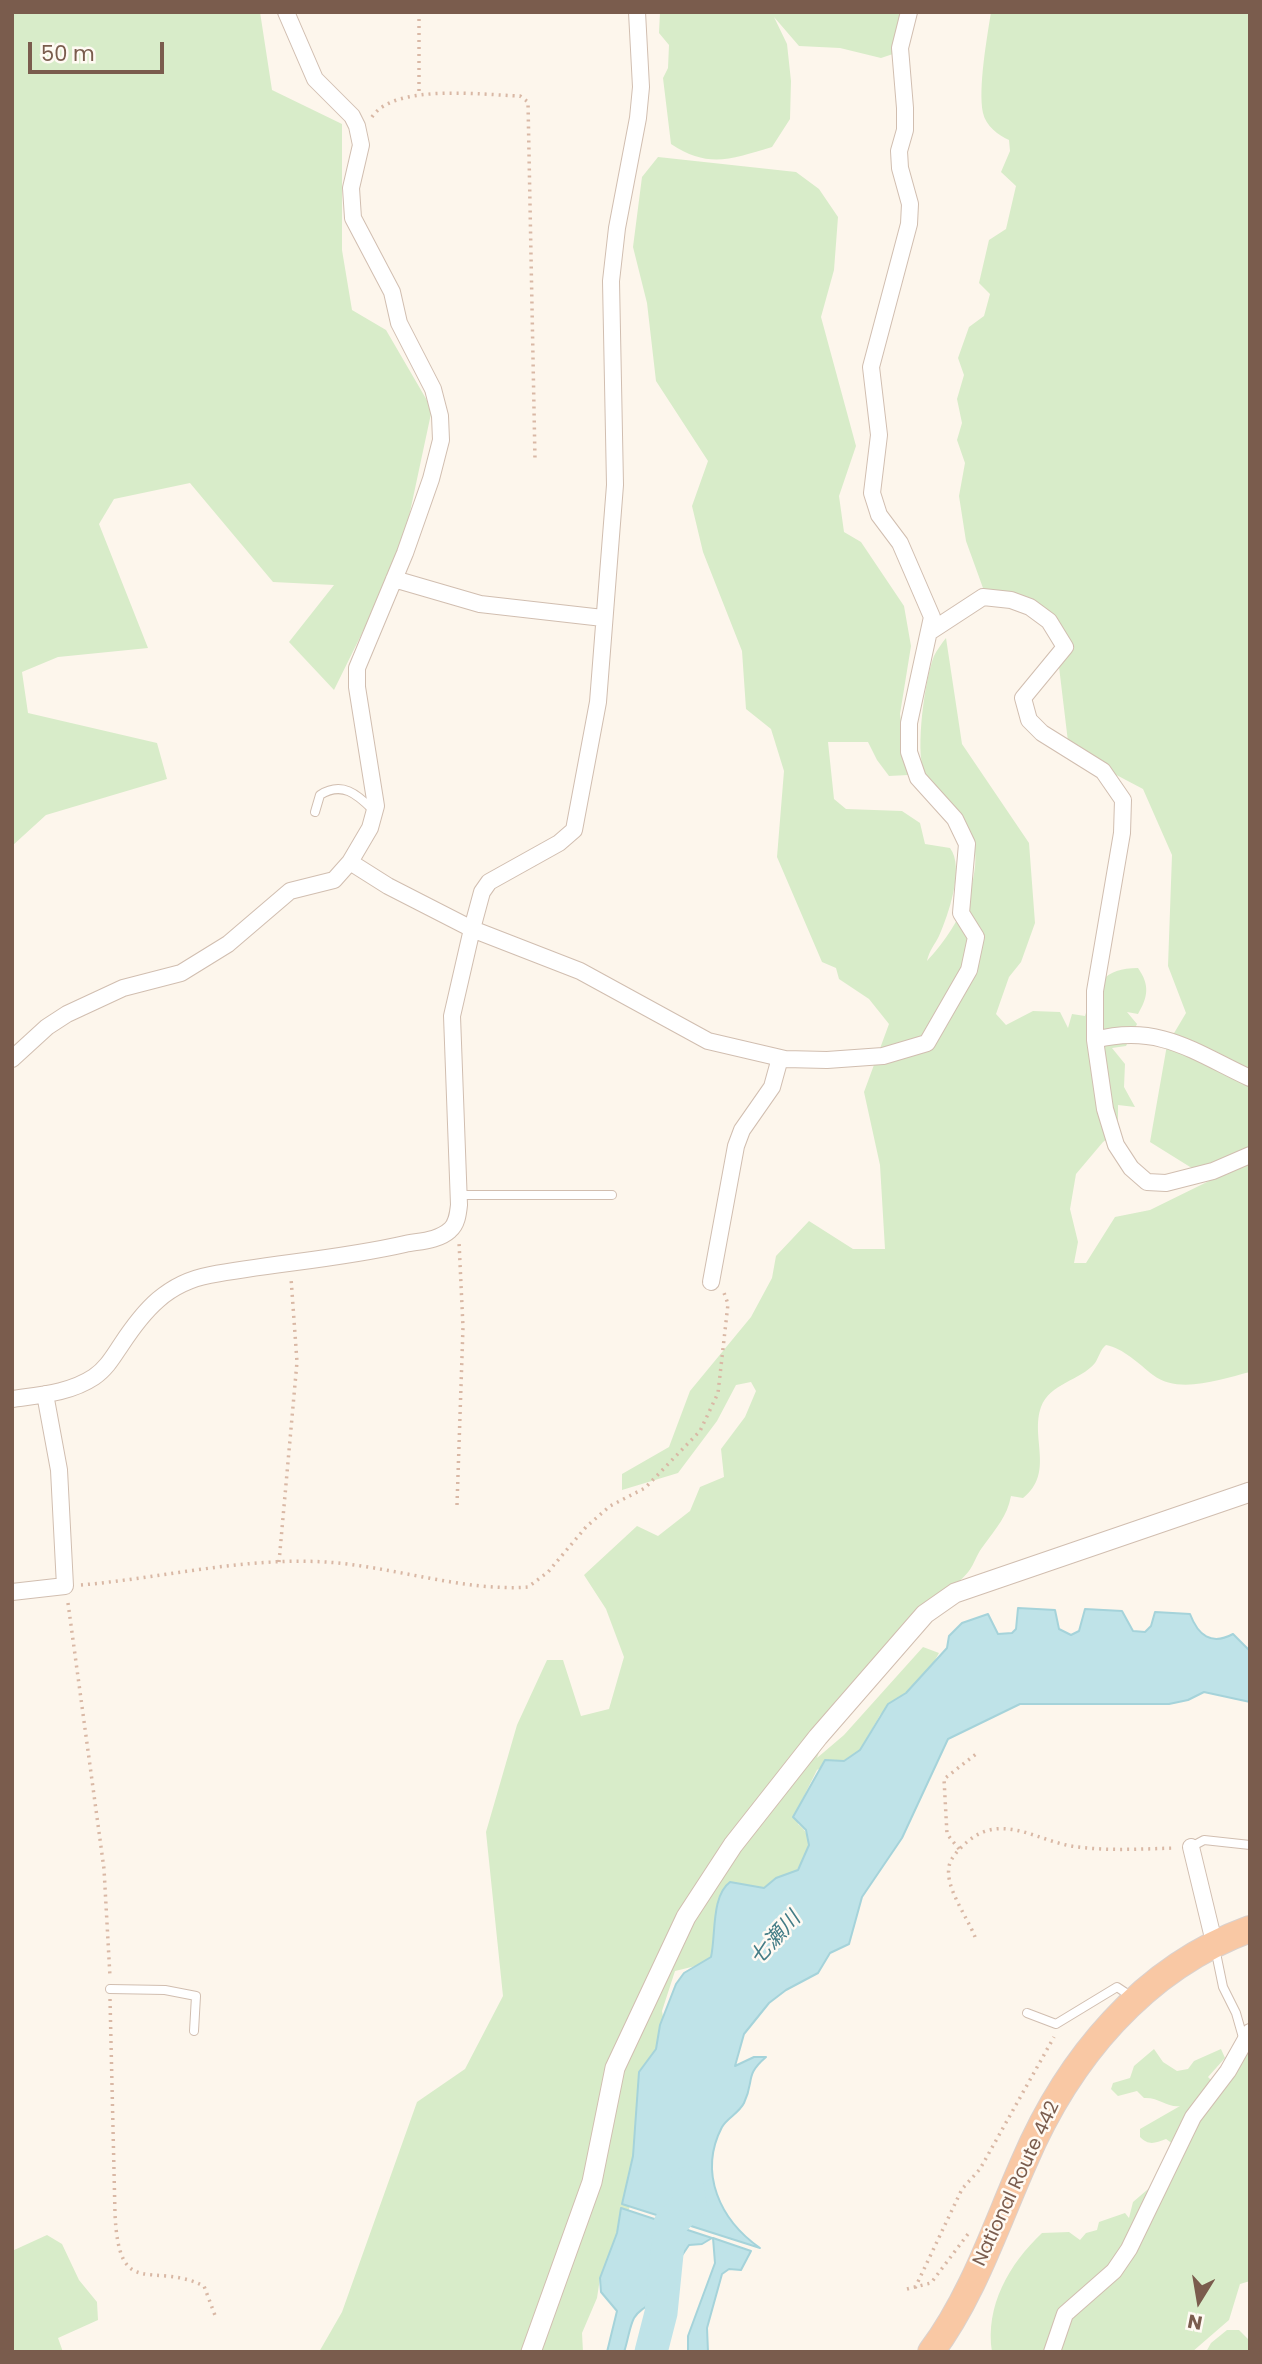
<!DOCTYPE html>
<meta charset="utf-8">
<style>
body{margin:0}
#map{position:relative;width:1262px;height:2364px;overflow:hidden;background:#fdf6ec;font-family:Poppins,sans-serif}
canvas{display:block}
.frame{position:absolute;inset:0;border:14px solid #7a5c4d;pointer-events:none}
.north{position:absolute;left:1164px;top:2266px;width:70px;height:70px;-webkit-text-stroke:5px #fffaf3;paint-order:stroke;rotate:191deg;font-size:19px;font-weight:700;line-height:28px;text-align:center;color:#7a5c4d}
.north::after{content:'';display:block;margin:auto;width:24px;height:32px;background:#7a5c4d;clip-path:polygon(50% 0,100% 100%,50% 72%,0 100%)}
.scale{position:absolute;left:28px;top:42px;width:136px;height:32px;box-sizing:border-box;border:4px solid #7a5c4d;border-top:0;padding-left:9px;font-size:21px;line-height:24px;white-space:nowrap;color:#7a5c4d;-webkit-text-stroke:5px #fffaf3;paint-order:stroke}
</style>
<div id="map">
<canvas width="1262" height="2364"></canvas>
<div class="frame"></div>
<div class="north">N</div>
<div class="scale">50 m</div>
</div>
<script>
const ctx = document.querySelector('canvas').getContext('2d');
ctx.lineJoin = 'round';
function paint(path, color) {
  ctx.fillStyle = color;
  ctx.fill(path, 'evenodd');
}
function stroke(path, color, width, dash) {
  ctx.strokeStyle = color;
  ctx.lineWidth = width;
  ctx.lineCap = dash ? 'butt' : 'round';
  ctx.setLineDash(dash || []);
  ctx.stroke(path);
}
function write(font, color, halo, rows, align = 'center') {
  ctx.font = font + ' Poppins,"Noto Sans JP",sans-serif';
  ctx.lineWidth = 5;
  ctx.setLineDash([]);
  ctx.textBaseline = 'middle';
  ctx.strokeStyle = halo;
  ctx.fillStyle = color;
  for (const [text, x, y, turn = 0] of rows) {
    ctx.save();
    ctx.translate(x, y);
    ctx.rotate((+turn || 0) * Math.PI / 180);
    ctx.textAlign = isNaN(turn) ? turn : align;
    if (halo) ctx.strokeText(text, 0, 0);
    ctx.fillText(text, 0, 0);
    ctx.restore();
  }
}
paint(new Path2D(`
 M 12,12 L 260,12 L 272,90 L 342,124 L 342,250 L 352,310 L 386,330 L 432,409 L 401,554 L 334,690 L 289,642 L 334,585 L 273,582 L 190,483 L 114,499 L 99,524 L 148,648 L 58,657 L 22,672 L 28,713 L 157,743 L 167,779 L 46,815 L 12,846 Z
 M 660,12 L 909,12 L 893,54 L 881,58 L 840,48 L 799,46 L 774,17 L 787,44 L 791,81 L 790,119 L 772,147 C 731,159 709,169 671,144 L 663,78 L 668,68 L 669,45 L 659,33 Z
 M 991,12 L 1250,12 L 1250,1372 C 1221,1379 1179,1395 1153,1375 C 1139,1364 1123,1348 1106,1345 C 1100,1350 1099,1357 1095,1363 C 1080,1381 1050,1383 1041,1407 C 1030,1438 1055,1473 1023,1498 L 1011,1496 C 1007,1517 996,1528 984,1545 C 971,1562 977,1567 955,1585 L 823,1741 L 817,1758 L 844,1735 L 923,1647 L 939,1653 L 920,1687 L 880,1715 L 860,1750 L 844,1761 L 833,1761 L 817,1770 L 797,1810 L 798,1824 C 815,1837 808,1853 797,1870 L 776,1878 L 764,1888 L 731,1882 L 719,1900 L 711,1957 L 704,1964 L 675,1971 L 662,2011 L 667,2038 L 625,2227 L 600,2278 L 597,2298 L 582,2333 L 583,2352 L 539,2352 L 535,2323 L 520,2352 L 319,2352 L 342,2312 L 417,2102 L 465,2069 L 503,1996 L 486,1832 L 517,1725 L 547,1660 L 563,1660 L 581,1716 L 609,1709 L 624,1657 L 606,1609 L 584,1575 L 637,1526 L 658,1536 L 690,1511 L 700,1487 L 724,1477 L 721,1449 L 745,1417 L 756,1391 L 751,1382 L 736,1385 L 717,1421 L 678,1473 L 622,1490 L 622,1474 L 669,1447 L 690,1391 L 751,1317 L 772,1278 L 776,1256 L 809,1221 L 853,1249 L 885,1249 L 880,1165 L 864,1092 L 889,1024 L 869,999 L 839,979 L 836,968 L 822,962 L 777,857 L 784,771 L 771,729 L 746,709 L 742,651 L 703,552 L 692,506 L 708,461 L 656,381 L 647,303 L 633,247 L 642,177 L 658,157 L 796,172 L 819,189 L 838,217 L 834,270 L 821,317 L 856,446 L 839,496 L 844,532 L 861,542 L 904,606 L 911,646 L 900,714 L 908,775 L 889,776 L 877,760 L 868,742 L 828,742 L 834,799 L 846,809 L 902,811 L 920,823 L 925,844 L 950,848 C 965,867 948,916 939,936 C 935,944 929,951 927,961 C 956,931 992,869 967,826 C 955,806 934,793 924,772 C 915,750 925,678 934,656 C 937,650 942,643 946,638 L 962,744 L 1029,843 L 1035,923 L 1021,962 L 1009,977 L 996,1014 L 1006,1025 L 1033,1011 L 1060,1012 L 1068,1028 L 1072,1014 L 1085,1016 C 1095,984 1104,968 1138,968 C 1150,985 1148,997 1138,1014 L 1127,1012 L 1137,1024 L 1126,1046 L 1112,1048 L 1125,1064 L 1124,1087 L 1135,1107 L 1118,1105 L 1118,1131 L 1103,1142 L 1076,1174 L 1070,1209 L 1078,1242 L 1074,1263 L 1086,1263 L 1115,1217 L 1150,1210 L 1211,1180 L 1150,1142 L 1167,1045 L 1186,1013 L 1168,966 L 1172,855 L 1143,789 L 1069,750 L 1057,650 L 1036,609 L 983,588 L 966,541 L 959,496 L 965,463 L 957,440 L 962,423 L 957,399 L 964,375 L 958,358 L 969,327 L 984,316 L 990,294 L 979,283 L 989,240 L 1006,229 L 1016,186 L 1001,172 L 1010,151 L 1009,140 C 998,135 986,126 983,113 C 978,88 987,38 991,12 Z
 M 1250,2048 L 1250,2281 L 1240,2284 L 1229,2320 L 1192,2352 L 992,2352 C 985,2306 1009,2264 1042,2233 L 1069,2232 L 1080,2240 L 1086,2233 L 1097,2230 L 1099,2222 L 1125,2213 L 1129,2218 L 1133,2202 L 1154,2184 L 1173,2144 L 1166,2139 C 1155,2143 1149,2146 1140,2137 L 1140,2129 L 1180,2106 C 1168,2108 1159,2097 1144,2098 L 1137,2091 L 1118,2096 L 1111,2089 L 1113,2083 L 1130,2078 L 1134,2066 L 1154,2049 L 1163,2062 L 1177,2071 L 1188,2069 L 1194,2061 L 1221,2049 L 1225,2058 L 1208,2077 L 1212,2081 Z
 M 47,2235 L 62,2244 L 79,2280 L 97,2302 L 98,2320 L 58,2338 L 63,2352 L 12,2352 L 12,2251 Z
 M 1227,2330 L 1239,2330 L 1250,2341 L 1250,2352 L 1206,2352 L 1211,2343 Z`), '#d8ecc9');
const water = new Path2D(`
 M 1018,1608 L 1055,1610 L 1059,1629 L 1071,1635 L 1079,1631 L 1085,1609 L 1122,1611 L 1133,1631 L 1145,1632 L 1151,1626 L 1155,1612 L 1190,1614 C 1198,1635 1211,1646 1233,1634 L 1250,1651 L 1250,1702 L 1204,1692 L 1188,1700 L 1169,1704 L 1020,1704 L 948,1739 L 902,1838 L 862,1897 L 849,1944 L 830,1953 L 818,1973 L 786,1990 L 769,2003 L 744,2034 L 735,2066 L 754,2057 L 766,2057 C 744,2076 755,2080 744,2103 C 739,2113 727,2118 722,2127 C 698,2173 720,2220 760,2248 L 622,2204 L 633,2156 L 639,2072 L 656,2049 L 660,2025 L 676,1984 L 684,1973 L 711,1957 C 716,1935 711,1896 730,1882 L 764,1888 L 776,1878 L 798,1870 L 809,1845 L 806,1830 L 793,1817 L 825,1760 L 844,1761 L 860,1750 L 888,1704 L 906,1693 L 947,1648 L 949,1636 L 962,1623 L 988,1614 L 998,1634 L 1012,1633 L 1016,1629 Z
 M 621,2208 L 712,2238 L 702,2244 L 689,2245 L 681,2257 L 677,2257 L 674,2264 L 678,2283 C 664,2302 642,2304 634,2318 C 629,2328 628,2341 624,2352 L 607,2352 L 617,2311 L 601,2292 L 600,2278 L 617,2233 Z
 M 713,2238 L 751,2251 L 741,2270 L 729,2269 L 722,2274 L 707,2328 L 708,2352 L 688,2352 L 688,2336 L 715,2263 Z`);
paint(water, '#bfe3e8');
stroke(water, '#a5d3da', 2);
stroke(new Path2D(`
 M 651,2352 L 661,2313 L 670,2224 L 690,2204 L 687,2183`), '#bfe3e8', 33);
const service = new Path2D(`
 M 315,812 L 320,795 C 342,781 357,794 373,810
 M 459,1195 L 612,1195
 M 1191,1847 L 1204,1840 L 1250,1845
 M 1215,1948 L 1223,1987 L 1236,2013 L 1244,2041
 M 110,1989 L 165,1990 L 196,1996 L 194,2031
 M 1027,2013 L 1056,2024 L 1117,1987 L 1132,1997`);
const minor = new Path2D(`
 M 394,579 L 480,604 L 603,618
 M 931,631 L 983,597 L 1011,600 L 1030,607 L 1049,621 L 1065,647 L 1023,698 L 1029,720 L 1042,733 L 1103,771 L 1123,800 L 1122,833 L 1095,991 L 1095,1040 L 1105,1109 L 1116,1145 L 1131,1168 L 1147,1182 L 1166,1183 L 1213,1171 L 1250,1155
 M 350,862 L 388,886 L 472,929 L 580,971 L 708,1041 L 785,1059 L 827,1060 L 883,1056 L 927,1043 L 969,970 L 976,937 L 961,913 L 967,844 L 955,819 L 918,778 L 909,752 L 909,723 L 932,617 L 900,543 L 879,515 L 872,493 L 879,435 L 871,367 L 909,224 L 910,204 L 900,168 L 899,151 L 905,130 L 905,108 L 900,48 L 909,12
 M 1095,1040 C 1159,1023 1196,1053 1250,1078
 M 12,1059 L 47,1027 L 67,1014 L 123,988 L 181,973 L 228,944 L 290,891 L 334,880 L 350,862 L 370,828 L 376,806 L 357,687 L 357,668 L 405,553 L 431,479 L 441,440 L 440,416 L 433,389 L 399,323 L 392,292 L 353,218 L 351,188 L 361,145 L 357,126 L 352,116 L 315,79 L 286,12
 M 711,1282 L 736,1146 L 742,1130 L 772,1087 L 780,1058
 M 12,1399 C 40,1395 70,1393 94,1377 C 106,1369 113,1357 121,1345 C 144,1310 167,1283 210,1275 C 275,1263 340,1259 405,1244 C 419,1241 438,1241 450,1230 C 457,1224 458,1214 459,1205 L 452,1016 L 472,929 L 482,892 L 489,882 L 559,843 L 574,830 L 598,702 L 615,485 L 611,281 L 617,228 L 638,118 L 641,87 L 637,12
 M 12,1592 L 65,1586 L 59,1470 L 45,1394
 M 1191,1847 L 1214,1942
 M 1052,2352 L 1065,2314 L 1114,2271 L 1129,2249 L 1193,2117 L 1228,2071 L 1250,2032`);
const tertiary = new Path2D(`
 M 531,2352 L 592,2182 L 615,2068 L 686,1917 L 733,1845 L 818,1737 L 925,1614 L 955,1593 L 1250,1492`);
const trunk = new Path2D(`
 M 931,2352 C 973,2296 996,2225 1024,2162 C 1068,2059 1143,1968 1250,1929`);
stroke(service, '#d1beb0', 10);
stroke(minor, '#d1beb0', 18);
stroke(tertiary, '#d1beb0', 21);
stroke(trunk, '#dad1cd', 28);
stroke(new Path2D(`
 M 419,12 L 419,93
 M 372,117 C 394,83 484,95 520,96 L 528,102 L 535,460
 M 457,1505 L 463,1327 L 459,1242
 M 279,1562 L 297,1362 L 291,1278
 M 81,1585 C 162,1578 244,1557 326,1562 C 390,1566 466,1592 528,1587 L 548,1572 L 586,1527 L 610,1506 L 645,1488 L 700,1431 L 718,1393 L 728,1304 L 723,1290
 M 68,1603 L 104,1869 L 110,1977
 M 959,1849 L 947,1834 L 944,1779 L 976,1754
 M 975,1937 C 968,1918 945,1888 949,1867 C 950,1858 960,1848 967,1842 C 1003,1811 1039,1843 1078,1847 C 1110,1851 1143,1849 1175,1848
 M 110,1999 L 115,2214 C 119,2302 151,2260 204,2286 L 216,2318
 M 915,2288 L 962,2189 L 980,2169 L 1054,2037
 M 907,2289 L 931,2283 L 968,2234`), '#d9b8a5', 3.5, [2, 5]);
stroke(service, '#fff', 8);
stroke(minor, '#fff', 16);
stroke(tertiary, '#fff', 19);
stroke(trunk, '#f9c8a4', 26);
write('19px', '#7a5c4d', '#fffaf3', [
 ["National Route 442",1017,2184,-65]
]);
write('italic 21px', '#437c86', '#fffaf3', [
 ["七瀬川",776,1939,-48]
]);
</script>
